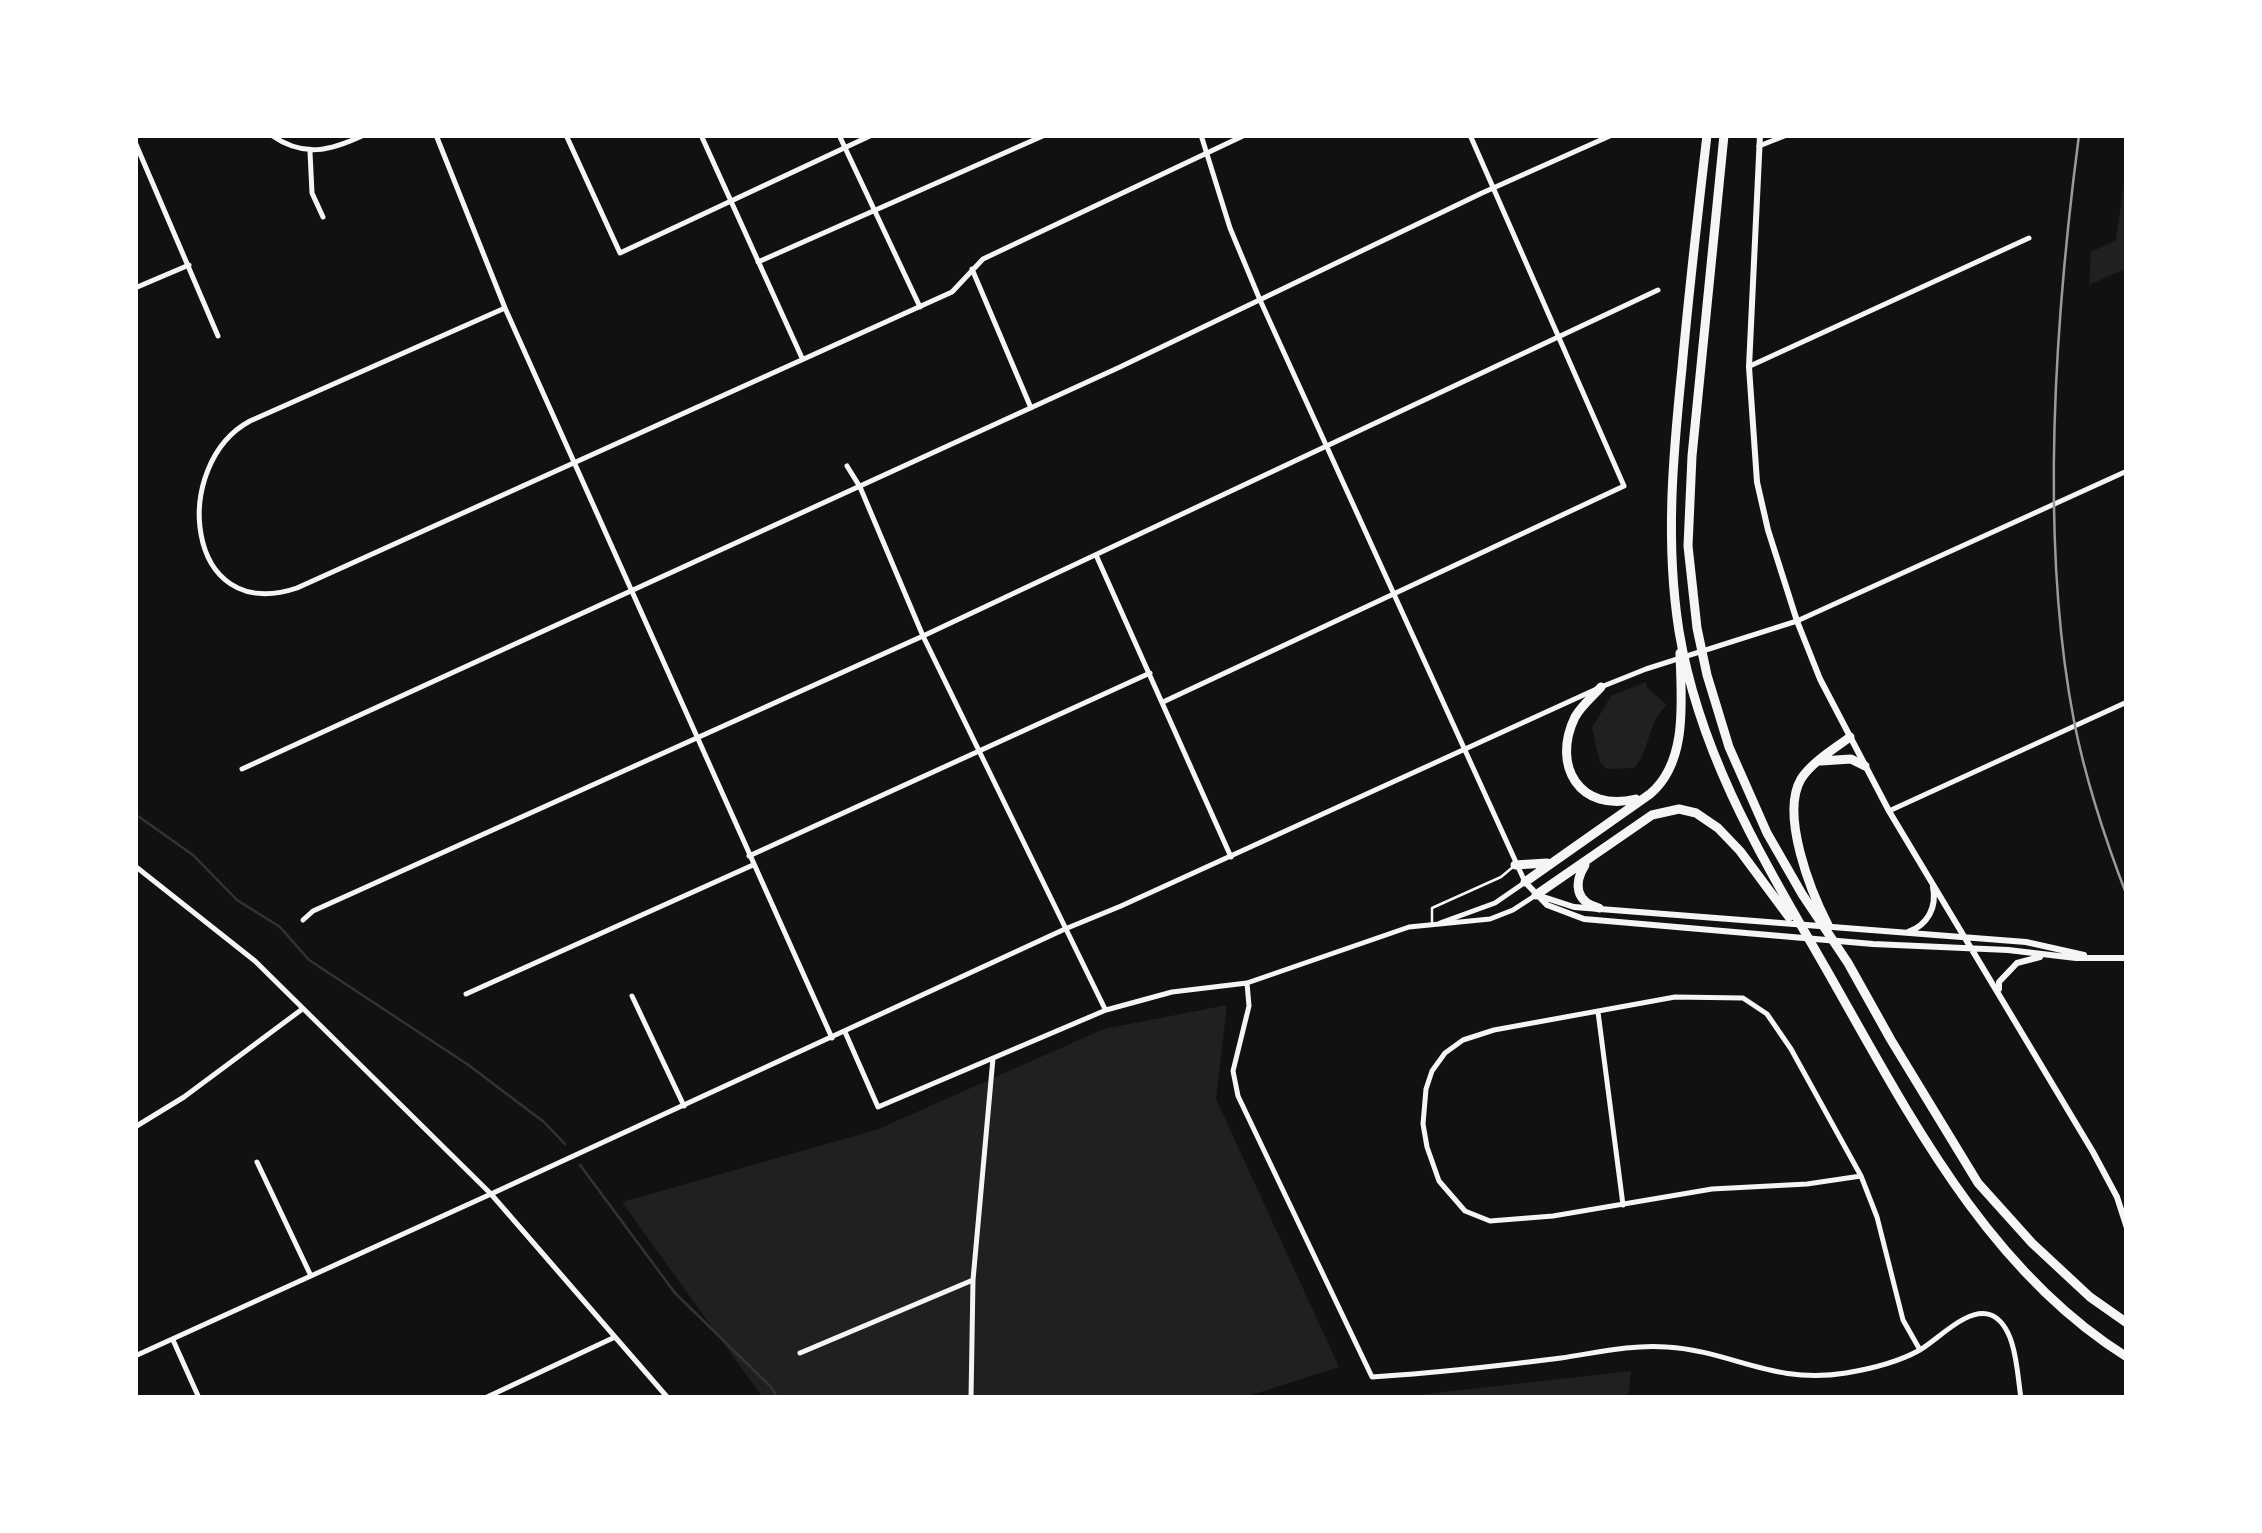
<!DOCTYPE html>
<style>
body{margin:0}
#map{position:relative;width:2262px;height:1533px;overflow:hidden;background:#111;font-family:"Asap Condensed",sans-serif}
canvas{display:block}
.frame{position:absolute;inset:0;border:138px solid #fff;pointer-events:none}
</style>
<div id="map">
<canvas width="2262" height="1533"></canvas>
<div class="frame"></div>
</div>
<script>
const ctx = document.querySelector('canvas').getContext('2d');
ctx.lineJoin = 'round';
function paint(path, color) {
  ctx.fillStyle = color;
  ctx.fill(path, 'evenodd');
}
function stroke(path, color, width, dash) {
  ctx.strokeStyle = color;
  ctx.lineWidth = width;
  ctx.lineCap = dash ? 'butt' : 'round';
  ctx.setLineDash(dash || []);
  ctx.stroke(path);
}
paint(new Path2D(`
 M 2127,162 L 2127,268 L 2089,285 L 2091,252 L 2116,240 Z
 M 1646,682 L 1647,688 L 1667,705 C 1646,723 1652,748 1634,768 L 1607,769 L 1600,762 L 1592,728 L 1611,696 Z
 M 1227,1005 L 1216,1099 L 1339,1367 L 1242,1398 L 763,1398 L 622,1202 L 876,1130 L 1104,1029 Z
 M 1631,1371 L 1628,1398 L 1390,1398 Z`), '#202020');
stroke(new Path2D(`
 M 135,814 L 193,855 L 237,900 L 280,927 L 309,960 L 467,1064 L 544,1122 L 565,1144
 M 580,1165 L 675,1293 L 772,1388 L 777,1398`), '#333', 2.5);
stroke(new Path2D(`
 M 1432,923 L 1432,908 L 1501,877 L 1514,866`), '#f5f5f5', 2.5);
stroke(new Path2D(`
 M 271,135 C 304,158 330,151 364,135
 M 436,135 L 505,308 L 832,1038
 M 566,135 L 620,253 L 872,135
 M 701,135 L 802,358
 M 839,135 L 920,307
 M 135,142 L 218,336
 M 1759,146 L 1787,135
 M 310,152 L 312,193 L 323,217
 M 758,262 L 1045,135
 M 972,269 L 1031,408
 M 135,288 L 189,265
 M 505,308 L 250,421 C 170,464 184,626 297,588 L 952,292 L 983,259 L 1245,135
 M 1750,366 L 2029,238
 M 847,466 L 860,487 L 923,636 L 1105,1009
 M 1096,555 L 1231,857
 M 1163,702 L 1624,486 L 1470,135
 M 242,769 L 1120,367 L 1482,193 L 1612,135
 M 749,856 L 1150,673
 M 303,920 L 313,911 L 923,636 L 1658,290
 M 1440,923 L 1495,903 L 1524,883
 M 1247,983 L 1249,1006 L 1233,1071 L 1238,1096 L 1372,1377 C 1435,1373 1498,1366 1561,1358 C 1595,1353 1632,1344 1667,1347 C 1732,1351 1773,1385 1846,1373 C 1870,1369 1896,1363 1918,1351 C 1937,1341 1967,1306 1991,1315 C 2017,1326 2017,1375 2021,1398
 M 466,994 L 753,865
 M 632,996 L 684,1106
 M 1598,1012 L 1623,1205
 M 845,1032 L 878,1107 L 1106,1010 L 1172,992 L 1247,983 L 1409,927 L 1490,919 L 1513,910 L 1536,895
 M 135,1127 L 184,1097 L 301,1010
 M 257,1162 L 311,1276
 M 1861,1176 L 1807,1184 L 1712,1189 L 1553,1216 L 1490,1221 L 1465,1211 L 1439,1181 L 1427,1147 L 1423,1124 L 1426,1089 L 1432,1071 L 1445,1053 L 1463,1040 L 1494,1030 L 1675,997 L 1743,998 L 1767,1014 L 1791,1049 L 1861,1176 L 1877,1217 L 1903,1320 L 1920,1350
 M 173,1340 L 199,1398
 M 800,1353 L 973,1280
 M 135,1356 L 491,1194 L 668,1398
 M 485,1398 L 615,1337
 M 971,1398 L 973,1280 L 993,1058`), '#f5f5f5', 5);
stroke(new Path2D(`
 M 1201,135 L 1230,228 L 1260,300 L 1525,882
 M 1889,811 L 2127,702
 M 135,866 L 255,961 L 491,1194 L 1065,929 L 1121,906 L 1601,687 L 1646,669 L 1797,621 L 2127,471`), '#f5f5f5', 5);
stroke(new Path2D(`
 M 1760,135 L 1749,367 L 1757,482 L 1768,530 L 1797,621 L 1820,679 L 1889,811 L 2093,1152 L 2117,1197 L 2127,1228
 M 1525,882 L 1547,905 L 1584,919 L 1873,944 L 2008,950 L 2076,958 L 2127,958
 M 1537,895 L 1574,907 L 2026,942 L 2084,955
 M 1908,932 C 1928,925 1937,907 1933,887
 M 1999,989 L 1999,982 L 2017,963 L 2040,957`), '#f5f5f5', 6);
stroke(new Path2D(`
 M 1707,135 C 1698,212 1689,290 1682,368 C 1673,455 1665,543 1679,631 C 1700,758 1766,864 1829,974 C 1908,1113 1987,1270 2127,1357
 M 1724,135 L 1692,456 L 1688,546 L 1697,628 L 1707,675 L 1729,747 L 1767,833 L 1802,894 L 1848,963 L 1891,1040 L 1978,1183 L 2032,1243 L 2090,1297 L 2127,1323
 M 1601,687 C 1592,697 1581,706 1575,717 C 1551,766 1580,813 1636,799
 M 1821,761 L 1851,759 L 1865,766
 M 1515,865 L 1547,863
 M 1585,865 C 1573,884 1576,902 1599,908
 M 1525,882 L 1650,794 C 1689,761 1681,698 1680,653
 M 1536,895 L 1652,815 L 1679,809 L 1696,813 L 1718,828 L 1740,851 L 1789,917
 M 1828,925 C 1811,892 1780,815 1801,779 C 1812,762 1834,749 1850,737`), '#f5f5f5', 9);
stroke(new Path2D(`
 M 2079,135 C 2055,318 2039,540 2074,721 C 2086,782 2105,839 2127,896`), '#9a9a9a', 2.5);
</script>
